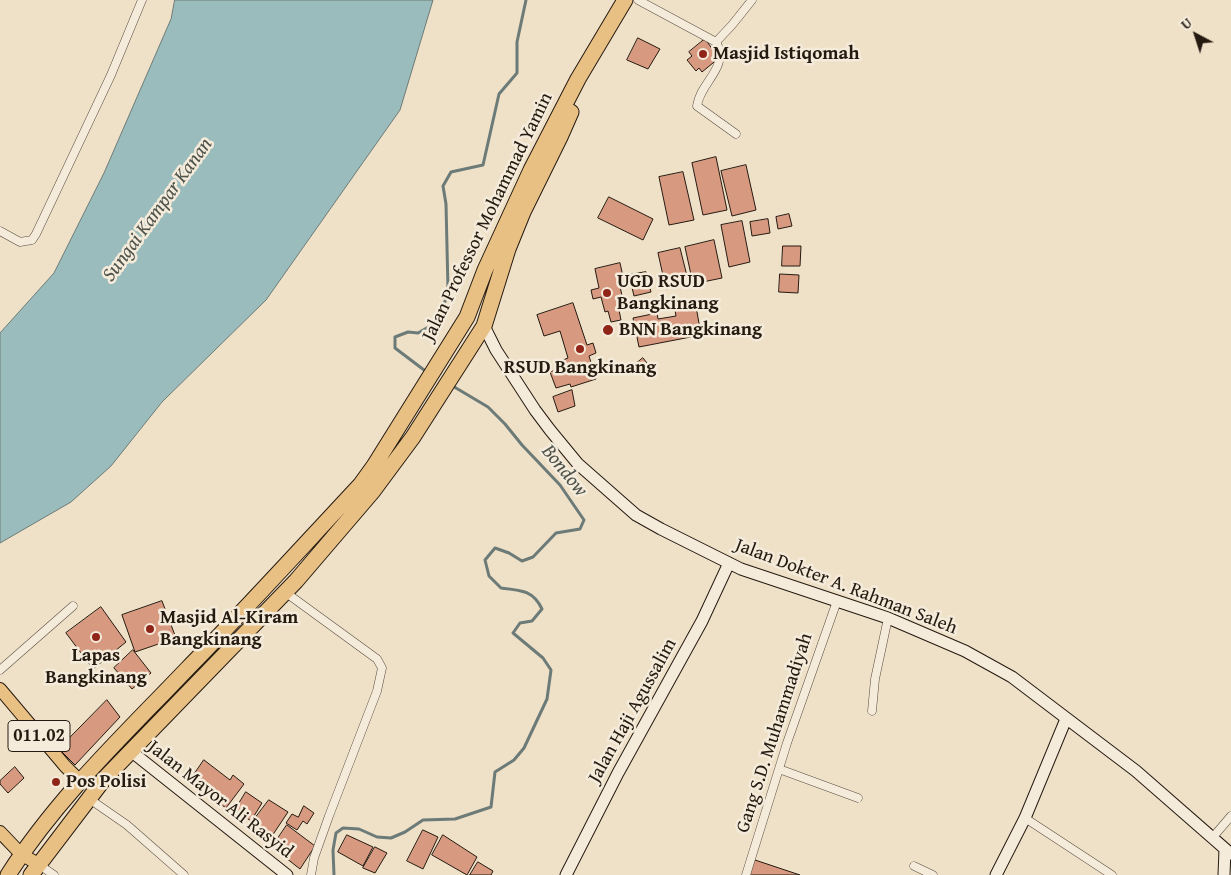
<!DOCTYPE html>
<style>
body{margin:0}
#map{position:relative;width:1231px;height:875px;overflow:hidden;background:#efe0c8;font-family:"Gentium Book Plus",serif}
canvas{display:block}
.north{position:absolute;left:1171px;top:10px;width:50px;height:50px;-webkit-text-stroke:4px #f5ebdb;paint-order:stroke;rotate:320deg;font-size:14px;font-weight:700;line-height:20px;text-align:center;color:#251a10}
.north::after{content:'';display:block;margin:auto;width:18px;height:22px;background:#251a10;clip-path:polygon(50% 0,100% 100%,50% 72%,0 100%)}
</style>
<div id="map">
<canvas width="1231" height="875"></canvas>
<div class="north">U</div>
</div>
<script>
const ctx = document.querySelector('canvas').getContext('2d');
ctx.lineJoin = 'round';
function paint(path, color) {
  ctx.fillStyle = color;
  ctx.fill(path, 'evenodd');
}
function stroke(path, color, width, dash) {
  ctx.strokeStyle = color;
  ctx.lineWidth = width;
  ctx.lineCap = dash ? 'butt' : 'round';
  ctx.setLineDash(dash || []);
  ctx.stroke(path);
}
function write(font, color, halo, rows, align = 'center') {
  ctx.font = font + ' "Gentium Book Plus",serif';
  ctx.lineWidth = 5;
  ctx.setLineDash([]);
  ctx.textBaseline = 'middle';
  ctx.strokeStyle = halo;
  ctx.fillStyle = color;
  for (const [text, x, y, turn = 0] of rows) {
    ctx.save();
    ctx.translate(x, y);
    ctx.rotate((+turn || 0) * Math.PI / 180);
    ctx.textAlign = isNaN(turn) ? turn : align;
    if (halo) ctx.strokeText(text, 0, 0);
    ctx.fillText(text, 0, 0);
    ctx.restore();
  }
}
const water = new Path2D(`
 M 175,0 L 433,0 L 400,110 L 266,300 L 162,402 L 111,466 L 71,502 L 0,543 L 0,333 L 54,273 L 104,173 L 171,19 Z`);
paint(water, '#9bbcbc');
stroke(water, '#6c7b77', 1);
stroke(new Path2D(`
 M 428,373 L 395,348 L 395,337 L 408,332 L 418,333 L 432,325 L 444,305 L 448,290 L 446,204 L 443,186 L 451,172 L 483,165 L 499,94 L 517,73 L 517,42 L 526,0
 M 334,875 L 333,850 L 336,833 L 343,828 L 359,829 L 377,837 L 391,838 L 405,832 L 423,820 L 455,819 L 491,807 L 495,772 L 514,760 L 524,748 L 547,699 L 551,670 L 543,658 L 513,633 L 520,623 L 532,621 L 542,609 C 533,590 520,590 501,588 L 489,576 L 485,560 L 495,548 L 509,553 L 522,561 L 533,557 L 556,533 L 580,529 L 584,520 L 560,485 L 522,445 L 505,424 L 488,407 L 451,385`), '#6c7b77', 3);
const building = new Path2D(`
 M 638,38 L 660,49 L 648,69 L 627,60 Z
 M 705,39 L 719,58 L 702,72 L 699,68 L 696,71 L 687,60 L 692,56 L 689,52 Z
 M 716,157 L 727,210 L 703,215 L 692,163 Z
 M 746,165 L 756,210 L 732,216 L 721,171 Z
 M 683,172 L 694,220 L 669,225 L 659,177 Z
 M 609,197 L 653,219 L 643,240 L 598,218 Z
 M 789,214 L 792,226 L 778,229 L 776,217 Z
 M 768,219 L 770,233 L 752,236 L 750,222 Z
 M 742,221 L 750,262 L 729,267 L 721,225 Z
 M 714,240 L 722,278 L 693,284 L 685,247 Z
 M 783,246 L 801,246 L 800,266 L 782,266 Z
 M 680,248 L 689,284 L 666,289 L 658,253 Z
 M 620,263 L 624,281 L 619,282 L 625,309 L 619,310 L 621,320 L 611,322 L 608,311 L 605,312 L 601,297 L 593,299 L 591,290 L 599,288 L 595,269 Z
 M 646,272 L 651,292 L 634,296 L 629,275 Z
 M 780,274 L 799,275 L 798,293 L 779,292 Z
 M 573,303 L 587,345 L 593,343 L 596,353 L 589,356 L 596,379 L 571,387 L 570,384 L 556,388 L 550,372 L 565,367 L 563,360 L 568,358 L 560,331 L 544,336 L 537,315 Z
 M 696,306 L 701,335 L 639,347 L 633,318 L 657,313 L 658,319 L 676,316 L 675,310 Z
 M 643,358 L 647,363 L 640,367 L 637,363 Z
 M 572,390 L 575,406 L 558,412 L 553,397 Z
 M 162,601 L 176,638 L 135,652 L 122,615 Z
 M 101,607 L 126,642 L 93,669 L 66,633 Z
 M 133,650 L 151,673 L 132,689 L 114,668 Z
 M 107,700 L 120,717 L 75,765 L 59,749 Z
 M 204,760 L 230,780 L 233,775 L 244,784 L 226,808 L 189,782 Z
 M 15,767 L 24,778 L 8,793 L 0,784 L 0,781 Z
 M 246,792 L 262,803 L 251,821 L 235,810 Z
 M 269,800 L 288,812 L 272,836 L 253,821 Z
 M 304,806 L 314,813 L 307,824 L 303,821 L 297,830 L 286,823 L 292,814 L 298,817 Z
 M 287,825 L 315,846 L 300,869 L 272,847 Z
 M 423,830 L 438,837 L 423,869 L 407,861 Z
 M 347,835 L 373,847 L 363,866 L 338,852 Z
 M 443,835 L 477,857 L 467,875 L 432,855 Z
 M 375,847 L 387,853 L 375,873 L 363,868 Z
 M 755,860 L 800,875 L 750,875 Z
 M 478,862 L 493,871 L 491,875 L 470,875 Z`);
paint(building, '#d79980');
stroke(building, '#251a10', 1);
const street = new Path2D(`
 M 638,0 L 716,42 C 730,68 700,82 697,106 L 736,134
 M 716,42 L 732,25 L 752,0
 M 0,231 L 20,242 L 32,240 L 36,234 L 111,75 L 142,0
 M 285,592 L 377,659 L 382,668 L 377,691 L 329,816 L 314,858 L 311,875
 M 0,670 L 73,606
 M 872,711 L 875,679 L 888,618
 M 779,769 L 858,798
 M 88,798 L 127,825 L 184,875
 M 1025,818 L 1112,875
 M 1213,837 L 1231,816
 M 38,864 L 54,875
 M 914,866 L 933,875
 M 746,875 L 787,743 L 837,601`);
const secondary = new Path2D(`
 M 484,326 L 496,350 L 535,410 L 550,430 L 578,464 L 636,515 L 661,529 L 741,569 L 888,618 L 965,651 L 1012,677 L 1136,771 L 1231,854
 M 132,752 L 287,875
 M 566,875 L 618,773 L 702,621 L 729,563
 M 996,875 L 1025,818 L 1066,719
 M 1224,875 L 1225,849`);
const primary = new Path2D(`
 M 0,689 L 65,766 L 80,781
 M 0,832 L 21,854 L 38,864`);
const highway = new Path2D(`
 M 8,875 C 57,798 124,735 187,669 C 246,609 303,546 361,484 L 374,466 L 467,317 L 485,270 L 531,170 L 578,79 L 625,0
 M 31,875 L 104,779 L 296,581 L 373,491 L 413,437 L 484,326 L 508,249 L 523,212 L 560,137 L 571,112`);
stroke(street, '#584c3e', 9);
stroke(secondary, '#251a10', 13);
stroke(primary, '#251a10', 14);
stroke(highway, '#251a10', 17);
stroke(street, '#f5ebdb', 8);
stroke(secondary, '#f5ebdb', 11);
stroke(primary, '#e8c084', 12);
stroke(highway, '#e8c084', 15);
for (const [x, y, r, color] of [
 [703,54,5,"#8f2418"],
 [607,293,5,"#8f2418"],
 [608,330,6,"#8f2418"],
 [580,349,5,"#8f2418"],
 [150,629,5,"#8f2418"],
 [96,637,5,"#8f2418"],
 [56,782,5,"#8f2418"]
]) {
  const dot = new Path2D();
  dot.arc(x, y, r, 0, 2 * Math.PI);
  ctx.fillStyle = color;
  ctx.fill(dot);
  stroke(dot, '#f5ebdb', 2);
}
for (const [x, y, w] of [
 [39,736,62]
]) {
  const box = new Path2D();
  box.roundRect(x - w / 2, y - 15.5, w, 31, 4);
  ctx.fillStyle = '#f5ebdb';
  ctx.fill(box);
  stroke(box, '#251a10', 1);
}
write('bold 18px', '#251a10', null, [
 ["011.02",39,736]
]);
write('bold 19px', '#251a10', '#f5ebdb', [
 ["Masjid Istiqomah",713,54],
 ["UGD RSUD",617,282],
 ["Bangkinang",617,304],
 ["BNN Bangkinang",619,330],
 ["RSUD Bangkinang",580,368,"center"],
 ["Masjid Al-Kiram",160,618],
 ["Bangkinang",160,640],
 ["Lapas",96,656,"center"],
 ["Bangkinang",96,678,"center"],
 ["Pos Polisi",66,782]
], 'left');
write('19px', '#251a10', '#f5ebdb', [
 ["Jalan Professor Mohammad Yamin",488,217,-64],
 ["Jalan Dokter A. Rahman Saleh",846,587,21],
 ["Jalan Haji Agussalim",633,711,-61],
 ["Gang S.D. Muhammadiyah",775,733,-72],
 ["Jalan Mayor Ali Rasyid",220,800,38]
]);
write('italic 20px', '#4e534c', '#f5ebdb', [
 ["Sungai Kampar Kanan",158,210,-54],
 ["Bondow",564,471,51]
]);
</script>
